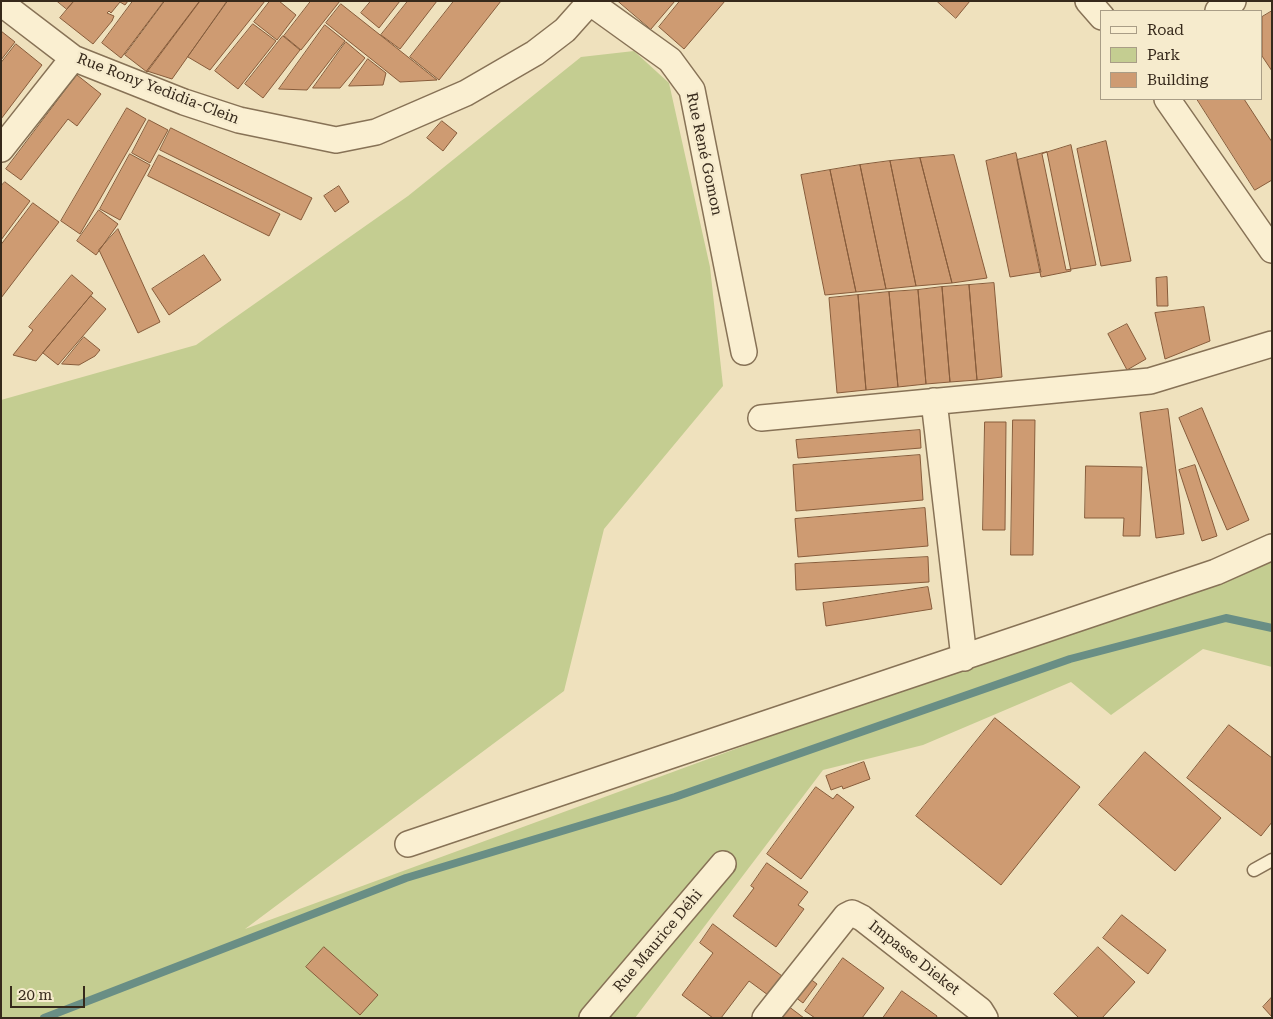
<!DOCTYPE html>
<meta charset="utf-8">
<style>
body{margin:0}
#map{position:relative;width:1273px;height:1019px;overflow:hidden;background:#efe1bd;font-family:"Roboto Serif",serif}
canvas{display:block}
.frame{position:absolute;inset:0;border:2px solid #36291b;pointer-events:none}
.legend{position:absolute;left:1100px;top:10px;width:162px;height:90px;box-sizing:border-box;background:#f6ebcd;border:1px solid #a99d86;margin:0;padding:6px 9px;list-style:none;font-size:15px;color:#36291b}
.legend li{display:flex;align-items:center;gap:10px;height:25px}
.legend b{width:25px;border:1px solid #a99d86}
.scale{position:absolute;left:10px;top:986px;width:75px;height:22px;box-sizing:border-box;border:2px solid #36291b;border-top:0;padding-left:6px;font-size:15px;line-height:18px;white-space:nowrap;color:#36291b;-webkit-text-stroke:4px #f6ebcd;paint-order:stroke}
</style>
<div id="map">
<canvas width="1273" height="1019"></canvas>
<div class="frame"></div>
<ul class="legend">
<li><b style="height:6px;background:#faefd1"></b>Road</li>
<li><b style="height:14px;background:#c4cd91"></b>Park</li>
<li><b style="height:14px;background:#ce9b72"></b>Building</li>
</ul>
<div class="scale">20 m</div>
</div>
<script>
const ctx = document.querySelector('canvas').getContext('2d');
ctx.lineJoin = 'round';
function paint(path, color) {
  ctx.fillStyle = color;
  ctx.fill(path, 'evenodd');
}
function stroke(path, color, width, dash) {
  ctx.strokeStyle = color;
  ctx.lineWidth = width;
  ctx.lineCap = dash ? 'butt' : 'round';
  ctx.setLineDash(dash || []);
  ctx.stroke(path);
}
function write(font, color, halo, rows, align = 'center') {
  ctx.font = font + ' "Roboto Serif",serif';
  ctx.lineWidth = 5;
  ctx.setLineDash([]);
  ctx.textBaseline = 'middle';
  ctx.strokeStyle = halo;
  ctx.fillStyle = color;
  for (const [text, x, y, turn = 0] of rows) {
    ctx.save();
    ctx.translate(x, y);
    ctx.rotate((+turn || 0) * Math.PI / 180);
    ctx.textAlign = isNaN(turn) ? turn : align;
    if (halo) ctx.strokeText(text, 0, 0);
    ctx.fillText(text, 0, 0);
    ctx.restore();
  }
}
paint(new Path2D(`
 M 634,51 L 669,83 L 710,267 L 723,386 L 604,529 L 564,691 L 245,929 L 1272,552 L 1272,667 L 1203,649 L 1111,715 L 1071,682 L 923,745 L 823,770 L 635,1018 L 1,1018 L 1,400 L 196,345 L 408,196 L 581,57 Z`), '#c4cd91');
stroke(new Path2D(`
 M 44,1018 L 406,878 L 675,797 L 1070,659 L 1226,618 L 1272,628`), '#698e85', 8);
const building = new Path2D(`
 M 57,1 L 74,1 L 67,9 Z
 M 74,1 L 128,1 L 125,5 L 120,2 L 111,13 L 109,11 L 107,13 L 114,16 L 112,21 L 93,44 L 60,18 Z
 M 133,1 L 164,1 L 121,58 L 102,43 Z
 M 165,1 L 200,1 L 147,72 L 125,55 Z
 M 200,1 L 227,1 L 172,79 L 147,71 Z
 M 228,1 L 265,1 L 210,70 L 188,57 Z
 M 270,1 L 279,1 L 296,15 L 277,40 L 254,22 Z
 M 311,1 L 340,1 L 301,50 L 284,36 Z
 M 371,1 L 400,1 L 379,28 L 361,13 Z
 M 408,1 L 437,1 L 400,49 L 381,35 Z
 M 454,1 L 501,1 L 439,80 L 410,57 Z
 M 618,1 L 675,1 L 651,29 Z
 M 680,1 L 725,1 L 684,49 L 659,27 Z
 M 937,1 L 970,1 L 956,18 Z
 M 341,4 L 437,80 L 400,82 L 326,23 Z
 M 1272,11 L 1272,71 L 1262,56 L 1262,17 Z
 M 253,24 L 276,41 L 238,89 L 215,71 Z
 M 325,25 L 345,41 L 307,90 L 279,89 Z
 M 1,31 L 15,42 L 1,60 Z
 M 283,36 L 300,50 L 263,98 L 245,84 Z
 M 346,42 L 365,58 L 340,88 L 313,88 Z
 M 16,44 L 42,65 L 1,119 L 1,63 Z
 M 368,59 L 386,73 L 383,85 L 349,86 Z
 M 77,75 L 101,94 L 77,126 L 68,119 L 21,180 L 6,169 Z
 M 1197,99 L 1244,99 L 1272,142 L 1272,180 L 1255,190 Z
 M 127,108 L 146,119 L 80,234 L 61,221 Z
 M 149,120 L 168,130 L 150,163 L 132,153 Z
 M 442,121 L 457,133 L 443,151 L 427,138 Z
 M 171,128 L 312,198 L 301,220 L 160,150 Z
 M 1106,141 L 1131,261 L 1101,266 L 1077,149 Z
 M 1071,145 L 1096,265 L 1066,270 L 1042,154 Z
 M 1047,152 L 1071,271 L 1041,277 L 1017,160 Z
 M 1016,153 L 1041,272 L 1010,277 L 986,161 Z
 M 130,154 L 150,165 L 120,220 L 100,209 Z
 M 159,155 L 280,214 L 269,236 L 148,176 Z
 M 954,155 L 987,278 L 952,283 L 920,158 Z
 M 920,158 L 952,283 L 916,286 L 890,161 Z
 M 890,161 L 916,286 L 886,289 L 860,165 Z
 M 860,165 L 886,289 L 856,292 L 830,170 Z
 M 830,170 L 856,292 L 825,295 L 801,175 Z
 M 5,182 L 30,201 L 1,240 L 1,186 Z
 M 339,186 L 349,202 L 335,212 L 324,196 Z
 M 33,203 L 59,222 L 1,298 L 1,245 Z
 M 99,210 L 118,224 L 96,255 L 77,241 Z
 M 118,229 L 160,322 L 138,333 L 99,250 Z
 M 204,255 L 221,280 L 169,315 L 152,289 Z
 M 72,275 L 93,293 L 36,361 L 13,355 L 33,330 L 29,327 Z
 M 1167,277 L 1168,306 L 1157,306 L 1156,278 Z
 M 994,283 L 1002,377 L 977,380 L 969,285 Z
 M 969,285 L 977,380 L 950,382 L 942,287 Z
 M 942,287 L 950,382 L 926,384 L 918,290 Z
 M 918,290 L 926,384 L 898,387 L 889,292 Z
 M 889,292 L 898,387 L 866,390 L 858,295 Z
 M 858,295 L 866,390 L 837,393 L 829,298 Z
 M 91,296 L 106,309 L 58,365 L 43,353 Z
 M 1204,307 L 1210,341 L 1165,359 L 1155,313 Z
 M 1127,324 L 1146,359 L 1127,370 L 1108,334 Z
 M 84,337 L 100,350 L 95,356 L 79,365 L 62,364 Z
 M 1202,408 L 1249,520 L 1227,530 L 1179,418 Z
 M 1168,409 L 1184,534 L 1156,538 L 1140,413 Z
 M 1013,420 L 1035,420 L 1033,555 L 1011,555 Z
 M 985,422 L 1006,422 L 1005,530 L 983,530 Z
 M 920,430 L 921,448 L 798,458 L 796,440 Z
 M 920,455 L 923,500 L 796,511 L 793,465 Z
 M 1195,465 L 1217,536 L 1202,541 L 1179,470 Z
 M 1086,466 L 1142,467 L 1140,536 L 1123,536 L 1124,518 L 1085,518 Z
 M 925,508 L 928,546 L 798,557 L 795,519 Z
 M 928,557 L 929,582 L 796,590 L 795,564 Z
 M 928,587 L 932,609 L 826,626 L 823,603 Z
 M 995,718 L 1080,787 L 1001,885 L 916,816 Z
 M 1229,725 L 1272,758 L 1272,822 L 1261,836 L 1187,778 Z
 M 1145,752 L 1221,818 L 1175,871 L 1099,805 Z
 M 864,762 L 870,779 L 843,789 L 842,786 L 831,790 L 826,776 Z
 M 816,787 L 833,799 L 837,794 L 854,807 L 801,879 L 767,854 Z
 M 767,863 L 808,892 L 798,905 L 804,909 L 776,947 L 733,916 L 754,888 L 751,886 Z
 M 1122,915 L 1166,950 L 1148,974 L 1103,938 Z
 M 713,924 L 782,976 L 768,995 L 749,981 L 721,1018 L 713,1018 L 682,995 L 713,953 L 700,943 Z
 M 324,947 L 378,995 L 360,1015 L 306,967 Z
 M 1098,947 L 1135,982 L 1102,1018 L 1079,1018 L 1054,994 Z
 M 843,958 L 884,988 L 862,1018 L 815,1018 L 805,1011 Z
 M 809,978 L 817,984 L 803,1003 L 795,997 Z
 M 902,991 L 937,1016 L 936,1018 L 883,1018 Z
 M 1272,997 L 1272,1017 L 1263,1007 Z
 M 788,1006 L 804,1018 L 780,1018 Z`);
paint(building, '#ce9b72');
stroke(building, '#875c3b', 1);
const service = new Path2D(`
 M 1254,870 L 1272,860`);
const minor = new Path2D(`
 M 588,1 L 670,60 L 692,90 L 744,352
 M 1088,1 L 1102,17
 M 1,3 L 73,58 L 184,102 L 239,120 L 336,140 L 376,132 L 466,93 L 535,53 L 565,30 L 590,2
 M 1218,11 L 1233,1
 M 1167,99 L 1272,250
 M 1,149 L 73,58
 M 934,401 L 964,658
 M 761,418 L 1150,381 L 1272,344
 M 408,844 L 1216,572 L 1272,547
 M 592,1018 L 723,864
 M 765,1018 L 846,916 L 852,913 L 862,918 L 980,1010 L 985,1018`);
stroke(service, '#877256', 15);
stroke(minor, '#877256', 28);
stroke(service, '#faefd1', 12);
stroke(minor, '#faefd1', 25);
write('15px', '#36291b', '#f6ebcd', [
 ["Rue Rony Yedidia-Clein",158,89,21],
 ["Rue René Gomon",704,154,78],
 ["Rue Maurice Déhi",658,941,-50],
 ["Impasse Dieket",914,958,38]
]);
</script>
